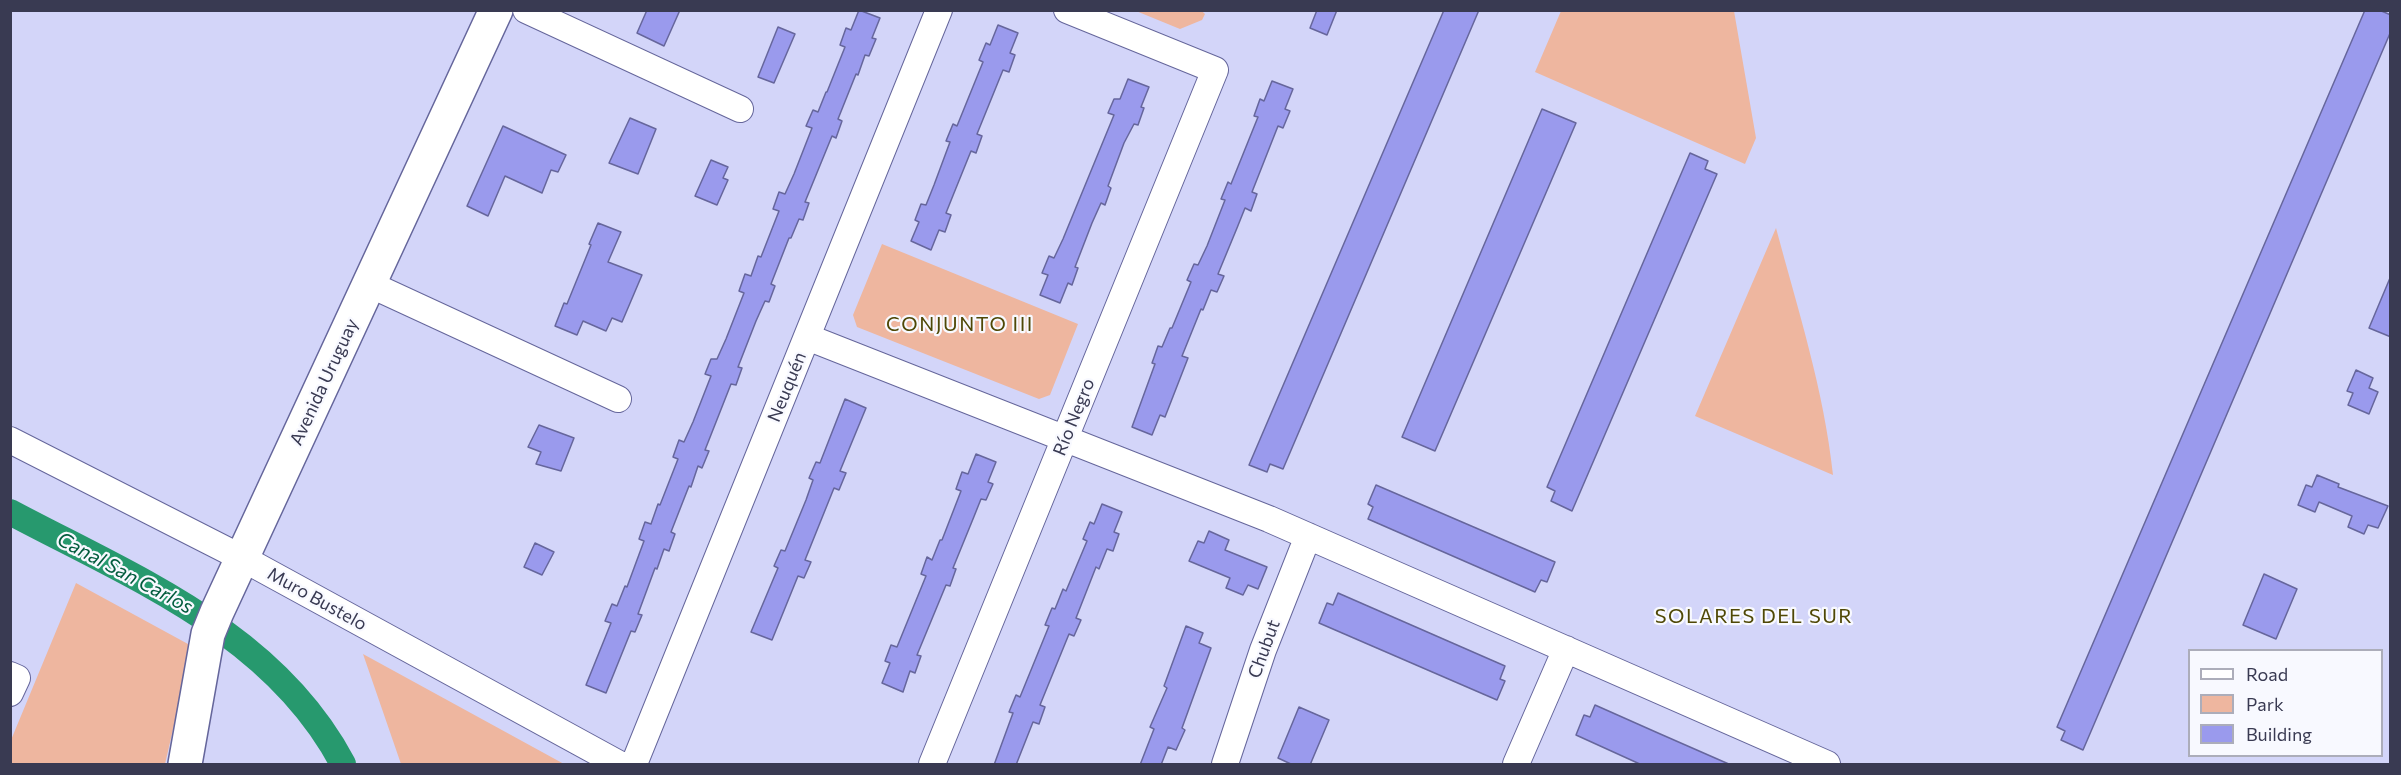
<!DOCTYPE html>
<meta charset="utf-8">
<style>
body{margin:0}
#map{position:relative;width:2401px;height:775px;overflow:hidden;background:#d3d5f9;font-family:Commissioner,sans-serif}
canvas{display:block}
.frame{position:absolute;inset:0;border:12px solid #393a52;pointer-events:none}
.legend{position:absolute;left:2188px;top:649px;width:195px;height:108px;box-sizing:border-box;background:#f8f9ff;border:2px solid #acadba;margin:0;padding:8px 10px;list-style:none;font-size:18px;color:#393a52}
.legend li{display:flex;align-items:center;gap:12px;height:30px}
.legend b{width:30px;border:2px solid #acadba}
</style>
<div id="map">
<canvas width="2401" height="775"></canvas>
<div class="frame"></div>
<ul class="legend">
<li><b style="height:8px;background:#fff"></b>Road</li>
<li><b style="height:16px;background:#eeb69f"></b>Park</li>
<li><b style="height:16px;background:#9a9aed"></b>Building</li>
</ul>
</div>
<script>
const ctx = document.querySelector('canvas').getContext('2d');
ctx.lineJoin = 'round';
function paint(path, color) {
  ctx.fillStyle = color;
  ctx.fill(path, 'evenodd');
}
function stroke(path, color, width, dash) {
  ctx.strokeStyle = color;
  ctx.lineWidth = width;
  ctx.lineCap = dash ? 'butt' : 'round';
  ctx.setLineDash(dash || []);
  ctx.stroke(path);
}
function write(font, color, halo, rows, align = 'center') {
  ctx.font = font + ' Commissioner,sans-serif';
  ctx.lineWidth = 4.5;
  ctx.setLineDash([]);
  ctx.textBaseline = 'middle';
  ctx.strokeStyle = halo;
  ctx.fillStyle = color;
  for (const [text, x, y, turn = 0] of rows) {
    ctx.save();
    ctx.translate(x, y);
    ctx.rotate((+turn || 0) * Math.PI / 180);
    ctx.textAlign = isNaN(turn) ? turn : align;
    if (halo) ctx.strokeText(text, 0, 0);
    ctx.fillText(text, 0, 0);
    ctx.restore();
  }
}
paint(new Path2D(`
 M 1202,11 L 1205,14 L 1202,20 L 1180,29 L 1136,11 Z
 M 1561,11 L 1734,11 L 1756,138 L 1745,164 L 1535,72 Z
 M 1776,228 C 1798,310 1824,390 1833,475 L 1695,416 Z
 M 882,244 L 1078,324 L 1050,395 L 1039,399 L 857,327 L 853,315 Z
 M 76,583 L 188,644 L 191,652 L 165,764 L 11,764 L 11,740 Z
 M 363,654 L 564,764 L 401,764 Z`), '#eeb69f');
stroke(new Path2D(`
 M 10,512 C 134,578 274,633 343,764`), '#27996e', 26);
const building = new Path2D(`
 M 647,10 L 680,10 L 664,46 L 637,33 Z
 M 859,10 L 880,18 L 872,38 L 876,39 L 869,56 L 865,55 L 858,75 L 856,74 L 838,119 L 842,121 L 836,138 L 832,136 L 805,202 L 809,203 L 803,220 L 799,219 L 791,238 L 789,238 L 771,284 L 775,286 L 769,302 L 765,301 L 756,321 L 738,367 L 742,368 L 736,385 L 731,384 L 705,450 L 709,451 L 702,468 L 698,466 L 691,487 L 689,486 L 671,532 L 675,534 L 669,551 L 664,549 L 657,569 L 655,568 L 638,614 L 642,615 L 635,632 L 631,631 L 606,693 L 586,685 L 611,623 L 605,621 L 612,604 L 617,606 L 625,586 L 627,587 L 644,541 L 639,539 L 645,522 L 651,524 L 658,504 L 660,505 L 678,459 L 673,457 L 679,440 L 684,442 L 693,422 L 711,376 L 705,374 L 711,359 L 717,359 L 726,339 L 744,293 L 739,291 L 745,274 L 751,276 L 758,256 L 761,257 L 779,211 L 773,209 L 779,192 L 785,194 L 794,174 L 812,128 L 806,126 L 813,110 L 818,112 L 826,92 L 827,92 L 845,47 L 840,45 L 846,28 L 851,30 Z
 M 1317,10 L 1337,10 L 1327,35 L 1310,28 Z
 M 1444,10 L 1479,10 L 1283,469 L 1270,464 L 1267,472 L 1249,465 Z
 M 2365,10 L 2379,10 L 2391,15 L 2391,31 L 2083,750 L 2061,740 L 2065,731 L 2057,727 Z
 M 998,25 L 1018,33 L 1010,53 L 1015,55 L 1009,72 L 1003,70 L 977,134 L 982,136 L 976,153 L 971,151 L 954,193 L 946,213 L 951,215 L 945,232 L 939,230 L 931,250 L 911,241 L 919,222 L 915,220 L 921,204 L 926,205 L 934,185 L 950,142 L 946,141 L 953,124 L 957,126 L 983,62 L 979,60 L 986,43 L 990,45 Z
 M 778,27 L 795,34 L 774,83 L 758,77 Z
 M 1128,79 L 1149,87 L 1141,107 L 1144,108 L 1138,125 L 1134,124 L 1124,143 L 1108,186 L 1111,188 L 1105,205 L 1101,203 L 1092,223 L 1075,267 L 1078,268 L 1072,285 L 1068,283 L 1060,303 L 1040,295 L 1048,275 L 1042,273 L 1049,256 L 1054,258 L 1063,239 L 1114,115 L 1108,113 L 1114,99 L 1120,99 Z
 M 1272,81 L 1293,89 L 1285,109 L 1290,111 L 1283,128 L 1278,126 L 1252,192 L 1257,194 L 1251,211 L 1245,208 L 1237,228 L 1218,274 L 1224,276 L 1217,292 L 1211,290 L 1203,310 L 1201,309 L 1182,356 L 1188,358 L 1165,417 L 1160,415 L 1152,435 L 1132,427 L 1155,364 L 1152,363 L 1158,346 L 1162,347 L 1170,328 L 1172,328 L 1191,282 L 1187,280 L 1194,264 L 1198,265 L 1207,246 L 1225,200 L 1221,199 L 1228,182 L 1231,184 L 1258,117 L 1254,116 L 1260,99 L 1264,101 Z
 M 1542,109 L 1576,123 L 1435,451 L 1402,437 Z
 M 630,118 L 656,129 L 638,174 L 609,163 Z
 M 503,126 L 566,155 L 558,172 L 551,170 L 542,193 L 505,176 L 488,216 L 467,206 Z
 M 1690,153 L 1708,161 L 1705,169 L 1717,174 L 1572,511 L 1551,501 L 1555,491 L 1547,487 Z
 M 711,160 L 728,167 L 723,178 L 728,180 L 717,205 L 695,196 Z
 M 598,223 L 621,232 L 608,262 L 642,275 L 622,322 L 612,318 L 606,331 L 583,321 L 577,335 L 555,326 L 564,303 L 567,304 L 591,245 L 589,244 Z
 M 2390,278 L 2391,278 L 2391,337 L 2369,328 Z
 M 2356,370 L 2373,378 L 2369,388 L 2378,392 L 2369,414 L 2348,405 L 2353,393 L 2347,391 Z
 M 845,399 L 866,408 L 840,471 L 846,473 L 839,490 L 834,488 L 805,560 L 811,562 L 804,578 L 798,576 L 772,640 L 751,632 L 778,568 L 774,566 L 781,550 L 785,551 L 806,500 L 813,480 L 809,478 L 816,462 L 820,463 Z
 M 539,425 L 574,438 L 561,471 L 536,464 L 541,452 L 528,447 Z
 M 976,454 L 996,462 L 988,482 L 993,484 L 986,500 L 981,499 L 973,519 L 953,568 L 956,569 L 950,586 L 946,585 L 917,655 L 921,656 L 915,673 L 910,671 L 903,692 L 882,683 L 890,663 L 885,661 L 891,645 L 897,647 L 926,576 L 921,574 L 927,557 L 932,560 L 940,540 L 942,540 L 961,491 L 956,489 L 962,472 L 968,474 Z
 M 2317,475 L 2339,484 L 2338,487 L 2388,506 L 2378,528 L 2368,525 L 2364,534 L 2348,527 L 2352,516 L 2319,502 L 2315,512 L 2298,505 L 2306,485 L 2312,487 Z
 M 1376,485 L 1555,562 L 1547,582 L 1541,580 L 1535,592 L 1368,519 L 1373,507 L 1368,504 Z
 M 1102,504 L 1122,512 L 1114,532 L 1119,534 L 1113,551 L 1107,549 L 1099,569 L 1096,567 L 1076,618 L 1081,620 L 1074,636 L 1069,634 L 1040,705 L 1045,707 L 1039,724 L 1033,722 L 1016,765 L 994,765 L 1013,713 L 1009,712 L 1016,695 L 1020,697 L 1049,626 L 1045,625 L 1052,608 L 1055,609 L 1063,589 L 1066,591 L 1087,541 L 1083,539 L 1090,522 L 1094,524 Z
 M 1209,531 L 1229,540 L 1225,550 L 1267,567 L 1258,589 L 1248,585 L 1243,595 L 1226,588 L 1230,578 L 1189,561 L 1198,541 L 1204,543 Z
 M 535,543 L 554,552 L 542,575 L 524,567 Z
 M 2264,574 L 2297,589 L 2276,639 L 2243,625 Z
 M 1338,593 L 1505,666 L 1500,679 L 1505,681 L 1497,700 L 1319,623 L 1327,603 L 1333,605 Z
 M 1186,626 L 1203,633 L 1199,643 L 1211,648 L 1182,728 L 1185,730 L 1176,750 L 1168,747 L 1161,765 L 1140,765 L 1154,729 L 1150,727 L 1167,688 L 1164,686 Z
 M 1595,705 L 1658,733 L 1731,765 L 1642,765 L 1576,735 L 1584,715 L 1590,717 Z
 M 1299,707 L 1329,720 L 1310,765 L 1293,765 L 1278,758 Z`);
paint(building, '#9a9aed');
stroke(building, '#66669c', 1.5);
const minor = new Path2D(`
 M 526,10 L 740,109
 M 369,284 L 618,399
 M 807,337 L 1269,519 L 1827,764
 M 10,440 L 242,558 L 619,764
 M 10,675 L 17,678 L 10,693
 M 634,764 L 939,10
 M 932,764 L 1215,70 L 1067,10
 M 1225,764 L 1263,650 L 1308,536
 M 1516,764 L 1566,649`);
const major = new Path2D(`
 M 185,764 L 208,634 L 217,612 L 496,10`);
stroke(minor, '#65669b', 28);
stroke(major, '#65669b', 36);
stroke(minor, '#fff', 26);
stroke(major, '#fff', 33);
write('18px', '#393a52', '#f8f9ff', [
 ["Avenida Uruguay",324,382,-65],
 ["Neuquén",787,387,-68],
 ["Río Negro",1074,417,-68],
 ["Muro Bustelo",317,599,29],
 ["Chubut",1264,649,-70]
]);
ctx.letterSpacing = '1.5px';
write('20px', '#4f4806', '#f8f9ff', [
 ["CONJUNTO III",960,324],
 ["SOLARES DEL SUR",1754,616]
]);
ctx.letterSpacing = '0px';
write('italic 20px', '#035c3e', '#f8f9ff', [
 ["Canal San Carlos",125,573,28]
]);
</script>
